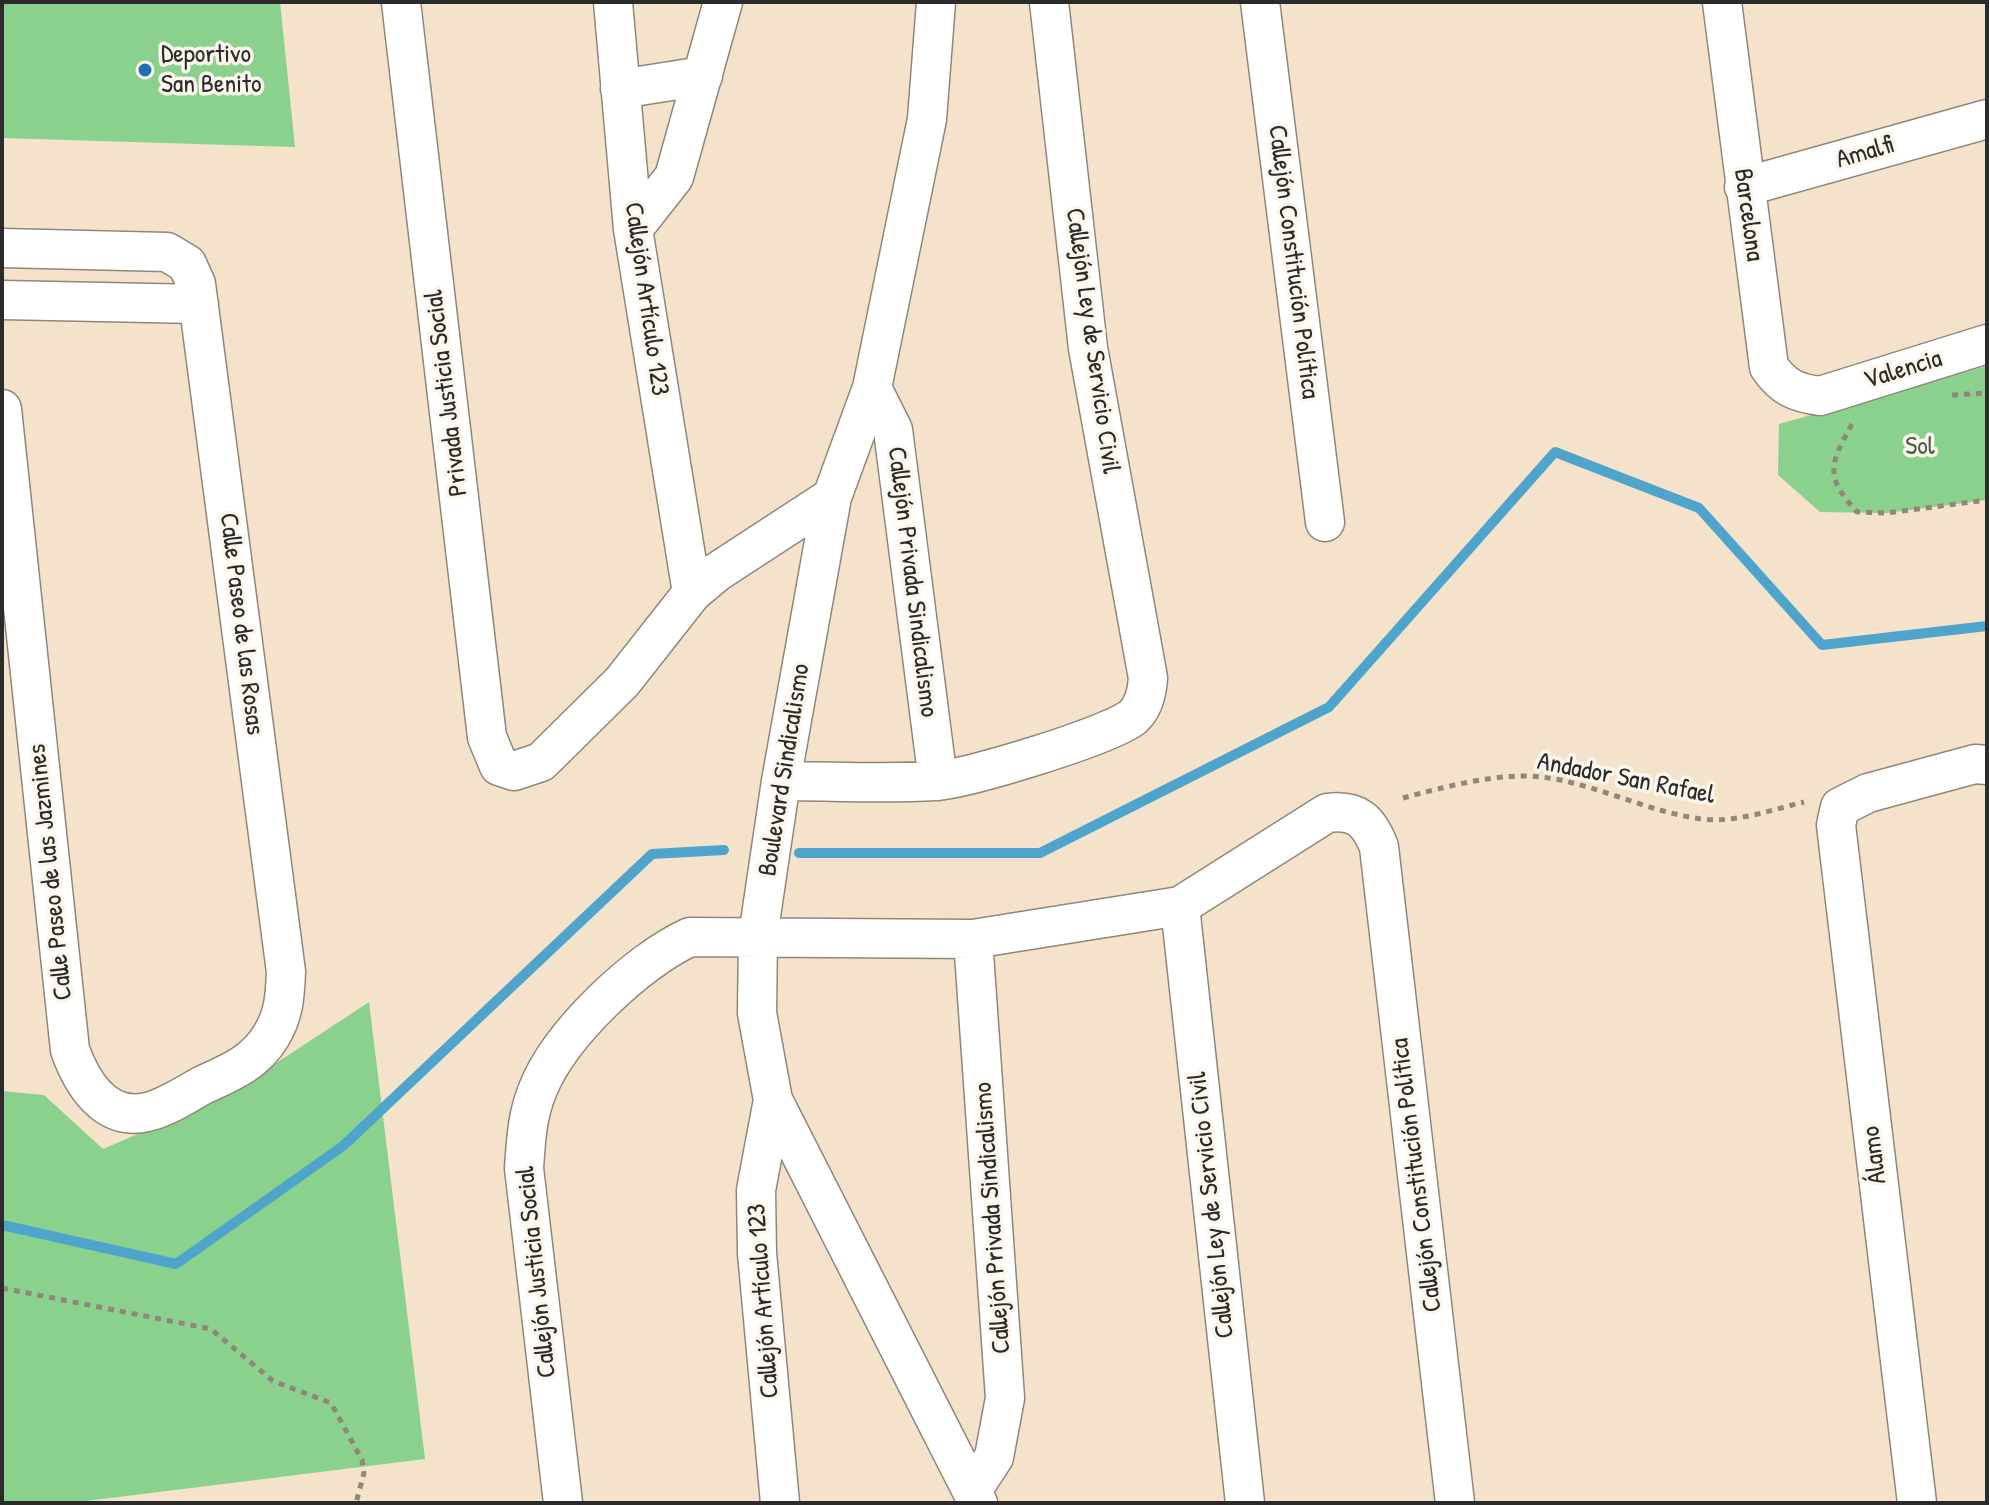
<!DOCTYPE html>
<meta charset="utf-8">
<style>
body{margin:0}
#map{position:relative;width:1989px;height:1505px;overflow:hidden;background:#f4e3ca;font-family:"Patrick Hand",sans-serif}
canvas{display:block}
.frame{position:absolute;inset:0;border:4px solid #2b2b2b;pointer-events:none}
</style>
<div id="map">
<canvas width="1989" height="1505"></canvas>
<div class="frame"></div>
</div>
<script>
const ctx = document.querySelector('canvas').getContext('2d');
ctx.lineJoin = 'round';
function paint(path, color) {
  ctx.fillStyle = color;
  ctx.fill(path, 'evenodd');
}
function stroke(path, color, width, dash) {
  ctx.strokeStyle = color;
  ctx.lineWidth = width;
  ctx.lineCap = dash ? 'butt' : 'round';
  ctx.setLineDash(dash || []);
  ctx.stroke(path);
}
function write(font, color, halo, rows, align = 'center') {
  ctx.font = font + ' "Patrick Hand",sans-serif';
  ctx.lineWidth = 7;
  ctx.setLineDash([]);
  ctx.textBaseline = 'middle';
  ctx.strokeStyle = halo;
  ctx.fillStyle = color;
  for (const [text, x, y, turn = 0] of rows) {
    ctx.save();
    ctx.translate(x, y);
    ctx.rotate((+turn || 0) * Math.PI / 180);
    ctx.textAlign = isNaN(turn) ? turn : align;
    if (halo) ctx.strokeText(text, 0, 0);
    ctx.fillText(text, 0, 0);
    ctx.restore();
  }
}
paint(new Path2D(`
 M 2,2 L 280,2 L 295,147 L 2,138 Z
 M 1987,366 L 1987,500 L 1887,513 L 1820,512 L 1778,475 L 1779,424 Z
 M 369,1002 L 425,1459 L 70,1503 L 2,1503 L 2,1091 L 44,1095 L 103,1149 L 226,1096 Z`), '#89d18d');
stroke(new Path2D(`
 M 799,853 L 1040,853 L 1329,707 L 1555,452 L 1699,508 L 1822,645 L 1987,626
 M 2,1225 L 176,1264 L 343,1146 L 652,854 L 724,850`), '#4fa4cb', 10);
const minor = new Path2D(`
 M 401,2 L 487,737 L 499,766 L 514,771 L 541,762 L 622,682 L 692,593 L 717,572 L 832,497
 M 613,2 L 633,229 L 692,593
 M 936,2 L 927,119 L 872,388 L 832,497 L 781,781 L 758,936 L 757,1013 L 773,1100 L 978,1503
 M 1260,2 L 1325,522
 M 1722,2 L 1769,367 C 1783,387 1796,393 1820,396 L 1987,344
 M 620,89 L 703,76
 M 1744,187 L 1987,119
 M 633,229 L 674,177 L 723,2
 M 2,248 L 167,252 L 187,264 L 196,284 L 286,972 C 285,996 284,1015 271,1036 C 255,1063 229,1073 203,1085 C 186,1094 166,1108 147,1112 C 105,1122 82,1083 70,1050 L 2,409
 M 2,300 L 199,304
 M 872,388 L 893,430 L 938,781
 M 781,781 C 832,781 884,784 935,781 C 967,779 1109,736 1133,717 C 1144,707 1147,693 1148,678 L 1088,348 L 1049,2
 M 1180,906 L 1245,1503
 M 973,939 L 1005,1398 L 994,1457 L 973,1489
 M 773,1100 L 756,1190 L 757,1253 L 780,1503
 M 563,1503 L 524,1168 C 526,1140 527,1115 538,1089 C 560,1034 637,961 690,937 L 973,939 L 1180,906 L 1327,813 C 1357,809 1369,821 1379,847 L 1455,1503
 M 1917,1503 L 1836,825 L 1840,807 L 1868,793 L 1975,764 L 1987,765`);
stroke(minor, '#90877a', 41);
stroke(new Path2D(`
 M 1952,395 L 1987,393
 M 1852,424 C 1830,464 1824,476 1857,512 L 1887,513 L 1987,500
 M 1403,798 C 1444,787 1500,772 1542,777 C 1597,784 1647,812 1702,819 C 1736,823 1771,810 1804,802
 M 2,1288 L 211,1329 L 273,1381 L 331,1403 L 362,1460 L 364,1473 L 356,1503`), '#90877a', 5, [6, 6]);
stroke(minor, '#fff', 38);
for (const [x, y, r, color] of [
 [145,70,8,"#1f6fb2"]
]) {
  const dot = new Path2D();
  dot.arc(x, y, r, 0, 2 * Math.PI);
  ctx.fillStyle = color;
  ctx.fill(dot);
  stroke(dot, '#fbf7ec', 3);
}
write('26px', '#2b2b2b', '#fbf7ec', [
 ["Deportivo",161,55],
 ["San Benito",161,85]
], 'left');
write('26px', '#2b2b2b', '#fbf7ec', [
 ["Amalfi",1865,153,-16],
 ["Barcelona",1748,215,82],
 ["Callejón Constitución Política",1293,262,83],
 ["Callejón Artículo 123",646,299,82],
 ["Callejón Ley de Servicio Civil",1092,341,82],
 ["Valencia",1903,370,-17],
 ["Privada Justicia Social",447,393,-97],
 ["Callejón Privada Sindicalismo",912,582,83],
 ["Calle Paseo de las Rosas",241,624,83],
 ["Boulevard Sindicalismo",785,770,-81],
 ["Andador San Rafael",1626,779,11],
 ["Calle Paseo de las Jazmines",51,872,-96],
 ["Álamo",1875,1155,-97],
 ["Callejón Constitución Política",1417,1175,-97],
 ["Callejón Ley de Servicio Civil",1212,1205,-96],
 ["Callejón Privada Sindicalismo",993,1218,-94],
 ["Callejón Justicia Social",537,1272,-96],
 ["Callejón Artículo 123",764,1301,-94]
]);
write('26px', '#475d48', '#fbf7ec', [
 ["Sol",1920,447]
]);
</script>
